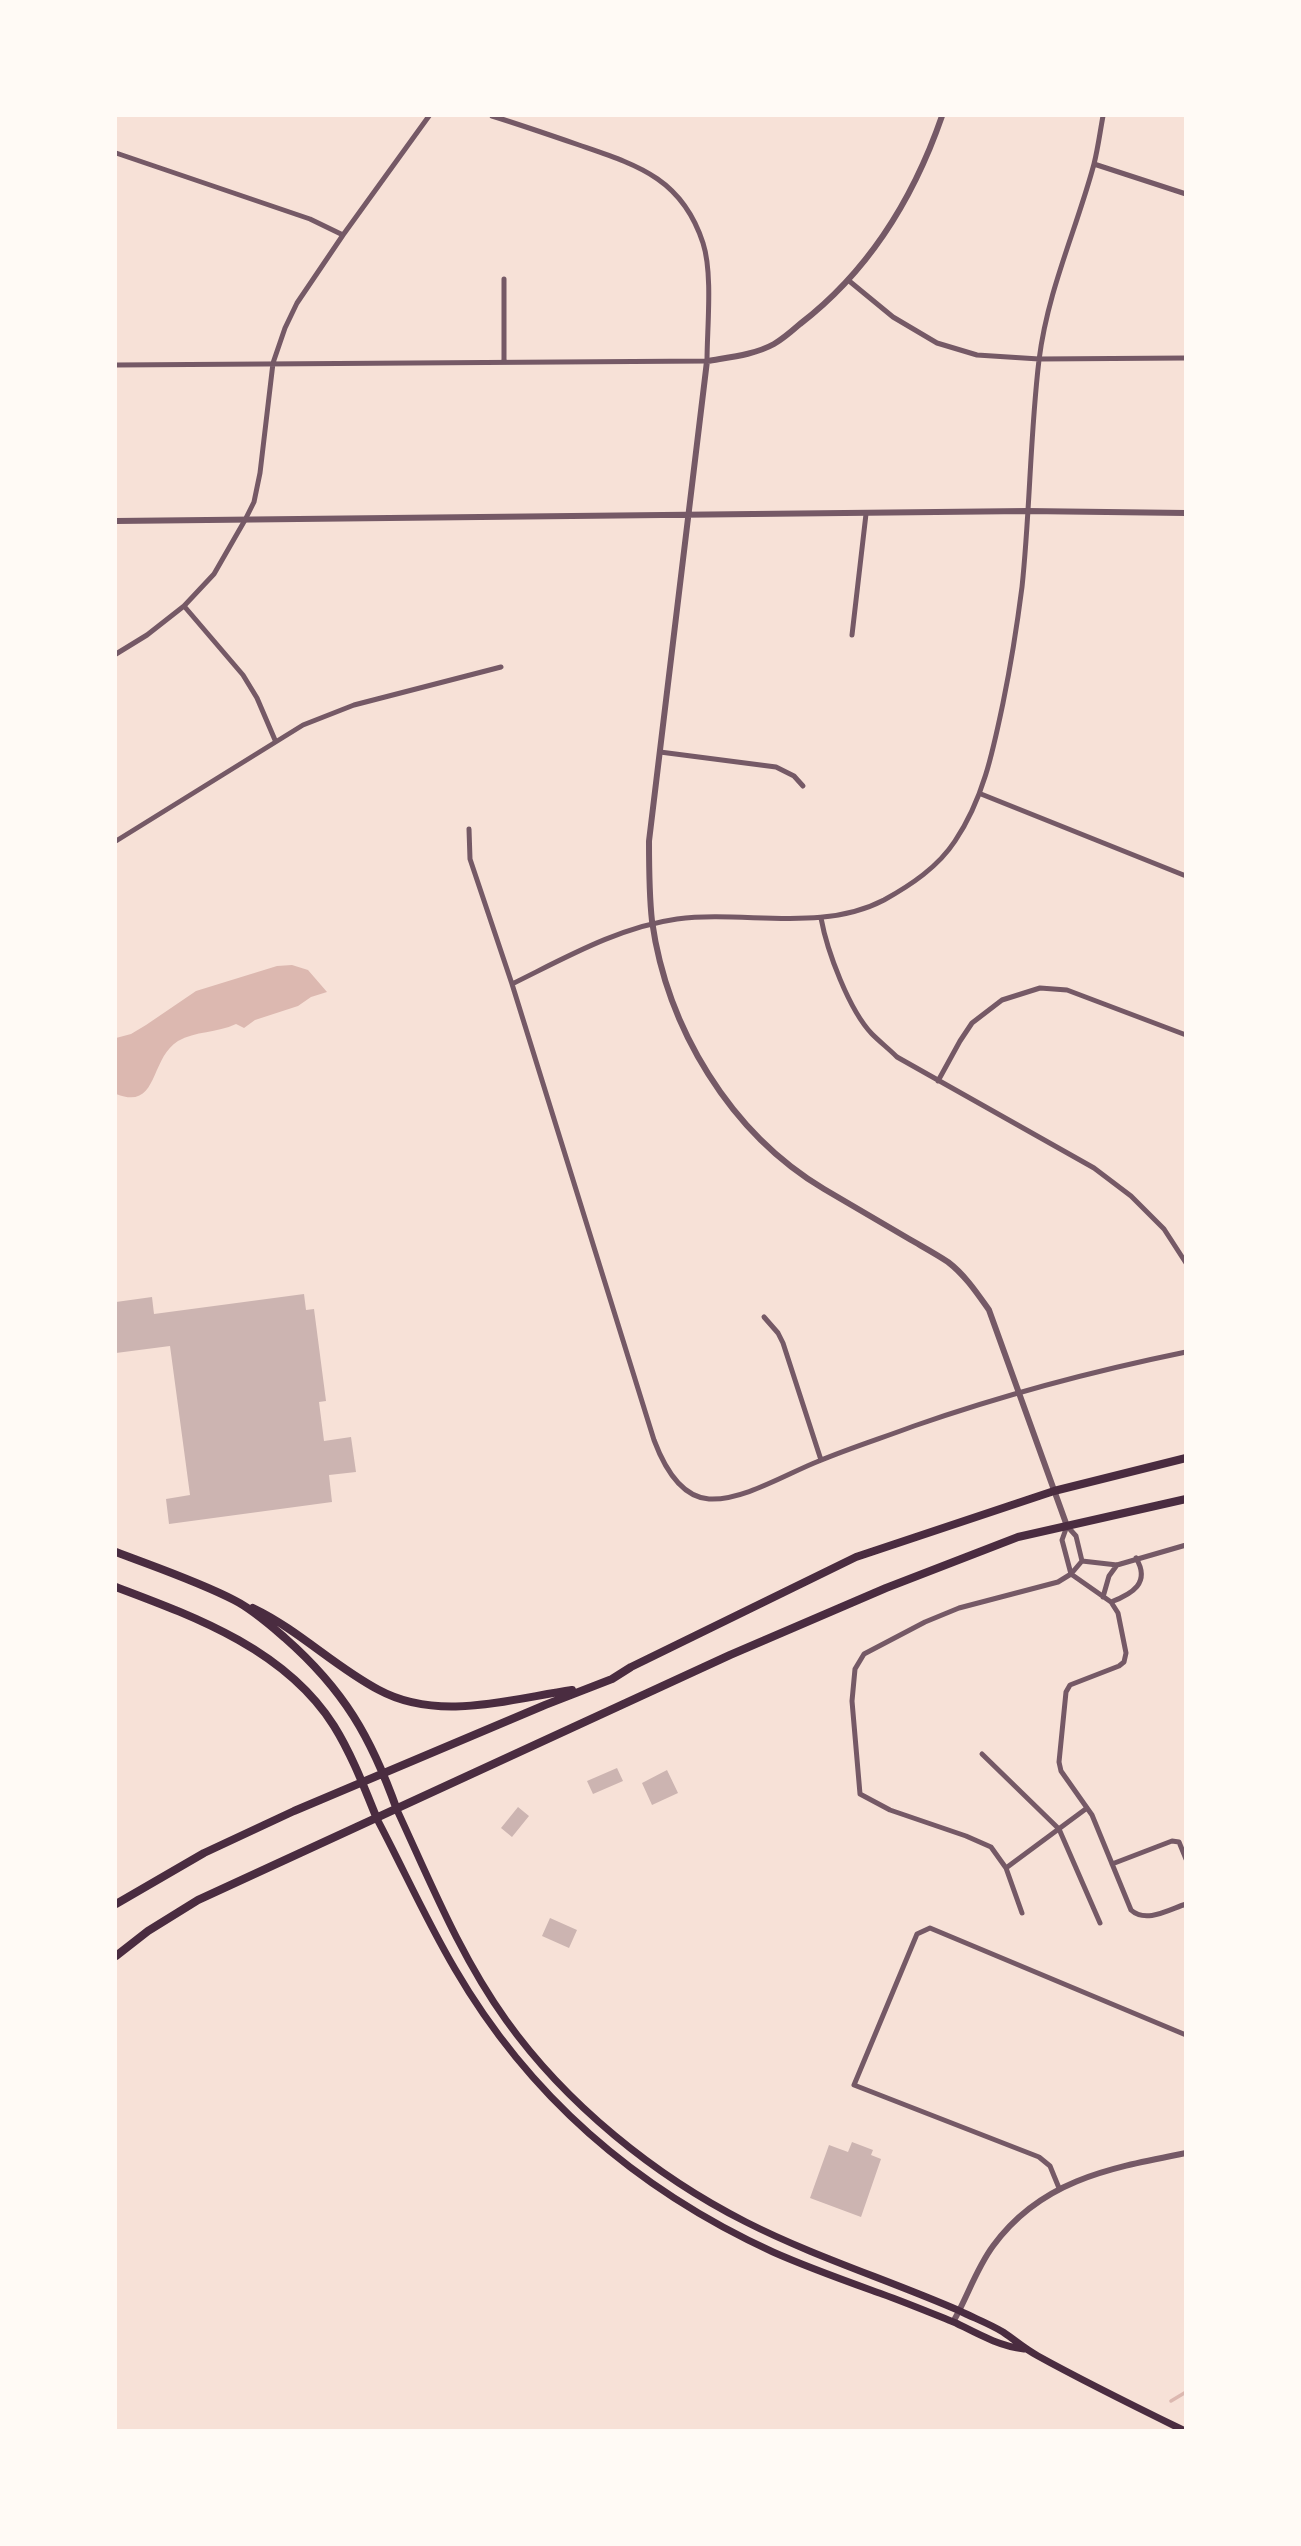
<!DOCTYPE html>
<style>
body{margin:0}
#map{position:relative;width:1301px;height:2546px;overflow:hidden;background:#f7e1d7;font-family:Helvetica,sans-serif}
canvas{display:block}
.frame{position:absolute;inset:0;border:117px solid #fffaf5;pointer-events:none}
</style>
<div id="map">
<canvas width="1301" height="2546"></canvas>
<div class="frame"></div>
</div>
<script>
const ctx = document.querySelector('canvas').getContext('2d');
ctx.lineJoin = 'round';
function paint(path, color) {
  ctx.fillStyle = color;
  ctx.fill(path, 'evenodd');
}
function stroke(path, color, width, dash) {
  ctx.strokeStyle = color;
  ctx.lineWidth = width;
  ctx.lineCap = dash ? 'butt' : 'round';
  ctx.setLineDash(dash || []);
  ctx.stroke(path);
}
paint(new Path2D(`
 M 292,965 L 308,970 L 327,992 L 311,997 L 298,1006 L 255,1020 L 244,1028 L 236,1024 C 217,1033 195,1031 178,1041 C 149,1059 159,1111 116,1094 L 116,1038 L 131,1034 L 146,1025 L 196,991 L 277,966 Z`), '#dcb8b0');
stroke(new Path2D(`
 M 1171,2401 L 1186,2392`), '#dcb8b0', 3.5);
paint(new Path2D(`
 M 304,1294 L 306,1310 L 314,1309 L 326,1401 L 319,1402 L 324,1441 L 351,1437 L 356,1472 L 329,1475 L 332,1502 L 169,1524 L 166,1499 L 190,1495 L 170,1346 L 116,1353 L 116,1302 L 152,1297 L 154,1314 Z
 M 617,1768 L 623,1781 L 593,1794 L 587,1781 Z
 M 667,1770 L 678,1793 L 652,1805 L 642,1783 Z
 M 518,1807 L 529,1816 L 512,1837 L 501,1828 Z
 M 550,1918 L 577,1930 L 569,1948 L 542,1936 Z
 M 852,2142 L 873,2150 L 871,2155 L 881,2159 L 861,2217 L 810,2198 L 829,2145 L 848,2152 Z`), '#ccb4b1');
stroke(new Path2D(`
 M 116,153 L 310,219 L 343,235
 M 1094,164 L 1186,194
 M 504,279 L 504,362
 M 848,280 L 893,317 L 937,343 L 977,355 L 1039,359 L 1186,358
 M 116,365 L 707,361 C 707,328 713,274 703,243 C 682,178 637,165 579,145 C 550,135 521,125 492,116
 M 184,606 L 243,675 L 257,698 L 275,740
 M 852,635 L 866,514
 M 116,654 L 147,635 L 184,606 L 214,574 L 245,520 L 254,502 L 260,473 L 273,363 L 285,328 L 297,303 L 343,235 L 429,116
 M 660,752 L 776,767 L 794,776 L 803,786
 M 981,794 L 1186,876
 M 469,829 L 470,859 L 512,984 L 654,1440 C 663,1464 680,1497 709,1499 C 743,1501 788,1473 819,1461 C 850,1448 882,1438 914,1426 C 1003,1395 1093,1371 1186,1352
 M 116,841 L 303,725 L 354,705 L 501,667
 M 821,918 C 827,951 849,1010 872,1034 C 880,1042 889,1049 897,1057 L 1094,1168 L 1131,1196 L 1164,1229 L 1186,1263
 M 512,984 C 565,958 619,927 677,919 C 745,910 821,933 884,900 C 911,885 938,867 955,841 C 983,800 993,751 1003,703 C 1011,664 1017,626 1022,587 C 1030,512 1030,435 1039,360 C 1048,289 1076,231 1094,164 C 1098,148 1100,132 1103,116
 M 938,1081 L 960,1041 L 972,1023 L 1002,1000 L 1040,988 L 1067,990 L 1186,1035
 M 764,1317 L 778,1333 L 783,1343 L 821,1460
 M 1082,1561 L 1076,1536 L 1067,1526 L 1062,1540 L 1071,1574 L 1111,1602 L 1118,1613 L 1126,1653 L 1124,1662 L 1119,1666 L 1070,1685 L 1066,1692 L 1059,1762 L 1061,1771 L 1092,1815 L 1131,1910 C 1146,1924 1170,1909 1186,1904
 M 1082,1561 L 1117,1565 L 1186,1545
 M 1103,1597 L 1109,1576 L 1117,1565
 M 1111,1602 C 1132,1594 1151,1583 1136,1558
 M 982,1754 L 1059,1829 L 1100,1923
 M 1112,1864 L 1172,1841 L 1179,1842 L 1186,1859
 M 1006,1868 L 1087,1808
 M 1022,1913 L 1006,1868 L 991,1847 L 966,1836 L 890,1810 L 860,1794 L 852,1701 L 855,1669 L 864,1654 L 925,1622 L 959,1608 L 1058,1582 L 1071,1574 L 1082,1561
 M 1059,2188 L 1050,2166 L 1039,2157 L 854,2085 L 917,1934 L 930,1928 L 1186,2035`), '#755966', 5);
stroke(new Path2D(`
 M 942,116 C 914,197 869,271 800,324 C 792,331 783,339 774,344 C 754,355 730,357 707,361 L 649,841 C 649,868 649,894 652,921 C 667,1028 730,1133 824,1189 C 853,1206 882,1223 911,1240 C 923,1247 936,1254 948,1262 C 965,1275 977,1293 989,1310 L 1067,1526
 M 116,521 L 1027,511 L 1186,513
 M 953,2322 C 967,2298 976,2269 993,2246 C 1041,2180 1110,2168 1186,2153`), '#755966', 6);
stroke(new Path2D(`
 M 397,1810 C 430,1881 460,1956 506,2020 C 566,2104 655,2176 746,2222 C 815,2257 889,2280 960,2311 C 974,2318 990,2324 1003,2332 C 1015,2340 1025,2349 1038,2356 C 1085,2382 1134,2406 1183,2430
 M 377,1819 C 403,1868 426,1920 455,1969 C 530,2098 638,2190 773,2252 C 809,2268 846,2281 882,2294 C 907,2303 931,2313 956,2323 C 978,2334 999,2346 1024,2349`), '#4a2c40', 7);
stroke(new Path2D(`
 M 116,1552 C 155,1567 197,1581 234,1600 C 252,1609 270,1625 285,1638 C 344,1690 371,1737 397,1810
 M 116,1587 C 196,1617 286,1650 334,1726 C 352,1755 364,1787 377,1819
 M 253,1608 C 299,1630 335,1667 379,1690 C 438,1722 510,1699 572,1690
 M 116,1904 L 204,1853 L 294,1811 L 545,1705 L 612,1679 L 631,1667 L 856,1557 L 1054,1491 L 1186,1458
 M 116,1956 L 148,1931 L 198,1900 L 730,1655 L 886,1588 L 1018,1537 L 1186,1499`), '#4a2c40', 8);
</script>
